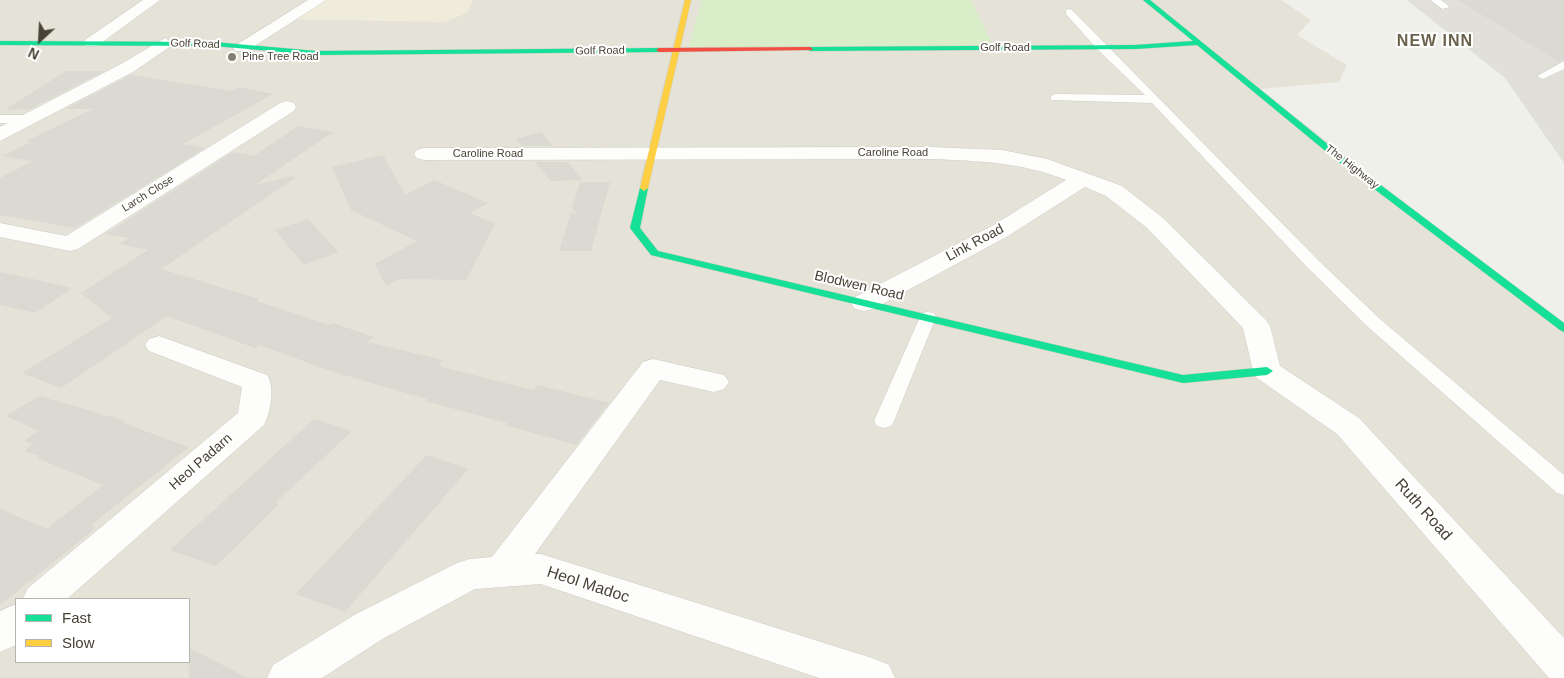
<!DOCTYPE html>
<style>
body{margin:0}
#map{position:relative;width:1564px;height:678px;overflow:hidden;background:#f0f0ea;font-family:Helvetica,sans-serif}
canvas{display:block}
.legend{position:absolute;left:15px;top:598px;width:175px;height:65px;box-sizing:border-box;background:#fff;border:1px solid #b5b3ae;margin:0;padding:6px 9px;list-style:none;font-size:15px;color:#474235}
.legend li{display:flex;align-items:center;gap:10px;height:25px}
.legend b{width:25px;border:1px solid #b5b3ae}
.north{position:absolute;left:15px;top:15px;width:50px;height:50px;-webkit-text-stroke:4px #fff;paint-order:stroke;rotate:205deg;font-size:14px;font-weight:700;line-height:20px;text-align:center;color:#474235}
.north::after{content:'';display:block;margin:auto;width:18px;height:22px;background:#474235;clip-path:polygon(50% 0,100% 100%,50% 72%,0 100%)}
</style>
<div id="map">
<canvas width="1564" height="678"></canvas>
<ul class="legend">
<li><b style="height:6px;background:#16e098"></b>Fast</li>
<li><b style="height:6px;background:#ffcf43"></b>Slow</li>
</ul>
<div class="north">N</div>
</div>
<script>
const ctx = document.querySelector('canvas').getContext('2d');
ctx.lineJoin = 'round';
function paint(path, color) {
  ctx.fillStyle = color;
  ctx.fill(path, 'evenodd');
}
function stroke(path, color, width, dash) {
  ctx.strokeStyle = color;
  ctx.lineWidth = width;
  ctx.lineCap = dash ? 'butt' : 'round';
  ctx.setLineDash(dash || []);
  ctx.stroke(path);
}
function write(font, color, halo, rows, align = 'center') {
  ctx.font = font + ' Helvetica,sans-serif';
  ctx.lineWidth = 4;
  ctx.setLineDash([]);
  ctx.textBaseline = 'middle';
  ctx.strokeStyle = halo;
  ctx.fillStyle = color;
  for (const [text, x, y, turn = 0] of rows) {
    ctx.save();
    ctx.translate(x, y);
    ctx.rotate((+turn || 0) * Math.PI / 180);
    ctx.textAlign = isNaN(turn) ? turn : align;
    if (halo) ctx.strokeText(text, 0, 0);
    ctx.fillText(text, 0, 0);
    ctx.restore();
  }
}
paint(new Path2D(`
 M 0,0 L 1281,0 L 1311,20 L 1297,35 L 1347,65 L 1339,82 L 1260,89 L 1564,328 L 1564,678 L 0,678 ZM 16,599 L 189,599 L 189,662 L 16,662 Z`), '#e5e2d7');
paint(new Path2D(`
 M 1407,0 L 1564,0 L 1564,163 L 1505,78 Z`), '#e0dfd8');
paint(new Path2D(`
 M 310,0 L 473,0 L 467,13 L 445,22 L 276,19 Z`), '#efecdb');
paint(new Path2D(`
 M 702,0 L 971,0 L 994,48 L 688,49 Z`), '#d9edc8');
paint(new Path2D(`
 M 1458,0 L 1564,0 L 1564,59 L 1559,62 Z
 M 66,71 L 104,71 L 30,109 L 5,110 Z
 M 131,75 L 232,91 L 238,87 L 273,94 L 183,144 L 205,148 L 75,228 L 0,215 L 0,178 L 33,161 L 2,156 L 31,142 L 26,141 L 93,109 L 66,109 Z
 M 298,126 L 333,132 L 255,185 L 294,176 L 295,178 L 161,269 L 259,299 L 256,301 L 330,325 L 333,323 L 374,337 L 367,342 L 443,360 L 438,366 L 533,390 L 538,385 L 609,403 L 576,445 L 505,425 L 507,423 L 425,401 L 427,399 L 331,371 L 259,345 L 255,348 L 167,316 L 61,388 L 22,373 L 112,318 L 81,293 L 148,250 L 119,244 L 129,238 L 106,234 L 233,152 L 254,156 Z
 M 541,132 L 553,146 L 522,146 L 516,139 Z
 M 383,155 L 405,195 L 434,180 L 488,203 L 470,213 L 495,224 L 466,280 L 399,279 L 386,286 L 375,264 L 417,241 L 351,210 L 332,167 Z
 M 535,162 L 567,162 L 583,180 L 551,181 Z
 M 580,182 L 610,182 L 591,251 L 559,251 L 571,213 L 579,216 L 572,208 Z
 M 308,219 L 338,252 L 304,265 L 275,230 Z
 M 0,272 L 15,275 L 72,288 L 35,313 L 0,305 Z
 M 39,396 L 125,421 L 123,423 L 189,447 L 91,525 L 96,528 L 0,605 L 0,509 L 47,529 L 103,485 L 37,458 L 40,456 L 24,451 L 33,444 L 24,441 L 38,431 L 6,416 Z
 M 314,419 L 352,431 L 275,503 L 279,504 L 216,566 L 170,550 Z
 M 427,455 L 468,469 L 345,612 L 296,594 Z
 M 189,648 L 248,678 L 189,678 Z`), '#dad9d2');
const lane = new Path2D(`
 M 1430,0 L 1441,0 L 1450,7 L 1442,9 Z
 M 1069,9 L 1072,10 L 1318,260 L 1380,319 L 1564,475 L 1564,495 L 1557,493 L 1368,327 L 1306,266 L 1152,103 L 1051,100 L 1051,96 L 1055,94 L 1145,95 L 1097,49 L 1066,14 L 1066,10 Z
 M 1564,61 L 1564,69 L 1543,79 L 1537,76 Z
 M 0,115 L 31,115 L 37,119 L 31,123 L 0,123 Z
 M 928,312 L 934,313 L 936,317 L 894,421 L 891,426 L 884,428 L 877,426 L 874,421 L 920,317 L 922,313 Z`);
const street = new Path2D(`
 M 143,0 L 160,0 L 97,46 L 85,46 L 83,43 L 85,40 Z
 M 308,0 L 326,0 L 247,51 L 235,51 L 233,47 Z
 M 165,38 L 173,43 L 171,46 L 133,72 L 0,141 L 0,127 L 121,64 Z
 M 287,101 L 294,103 L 296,107 L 294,111 L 78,249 L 70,251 L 0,237 L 0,223 L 66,236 L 280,103 Z
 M 931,147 L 1002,150 L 1047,159 L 1122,186 L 1163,218 L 1266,320 L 1270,326 L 1280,366 L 1359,418 L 1564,638 L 1564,678 L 1549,678 L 1337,434 L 1257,378 L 1253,371 L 1243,328 L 1147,228 L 1106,196 L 1085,187 L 1008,236 L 873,309 L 864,311 L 855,309 L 851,303 L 855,297 L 992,226 L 1066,180 C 1021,162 979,161 931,159 L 424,160 L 417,158 L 414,154 L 417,150 L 424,148 Z
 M 159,336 L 267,375 C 275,387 271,412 264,425 L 67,599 L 23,599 L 28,588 L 238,413 L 242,387 L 149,351 L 145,345 L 149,339 Z
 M 653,359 L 724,375 L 729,382 L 724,389 L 714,392 L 660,380 L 535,554 L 541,554 L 875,659 L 889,665 L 895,678 L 819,678 L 541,584 L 475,589 L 384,638 L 322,678 L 267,678 L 273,665 L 356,614 L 457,563 L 470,559 L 492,557 L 643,362 Z
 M 16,604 L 16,645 L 0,652 L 0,611 Z`);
const fast = new Path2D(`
 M 1143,0 L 1150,0 L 1346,159 L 1564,323 L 1564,332 L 1560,330 L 1340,163 L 1197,45 L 1135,49 L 810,51 L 807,49 L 810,47 L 1135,45 L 1193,41 Z
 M 0,41 L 214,42 L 316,51 L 659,48 L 662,50 L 659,52 L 316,55 L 214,46 L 0,45 Z
 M 644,185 L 648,188 L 640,228 L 658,251 L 1183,375 L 1267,367 L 1273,371 L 1267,375 L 1183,383 L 651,255 L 630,228 L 640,188 Z`);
const slow = new Path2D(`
 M 685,0 L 691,0 L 648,188 L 644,191 L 640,188 Z`);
const jam = new Path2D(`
 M 810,47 L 813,49 L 812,50 L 659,52 L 656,50 L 659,48 Z`);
stroke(lane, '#cecdc7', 1);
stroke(street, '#cecdc7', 1);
stroke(fast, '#d0cec0', 1);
stroke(slow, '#d0cec0', 1);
stroke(jam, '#d0cec0', 1);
paint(lane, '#fdfdfc');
paint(street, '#fdfdfc');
paint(fast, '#16e098');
paint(slow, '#ffcf43');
paint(jam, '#f24e42');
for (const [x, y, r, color] of [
 [232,57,5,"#827f74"]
]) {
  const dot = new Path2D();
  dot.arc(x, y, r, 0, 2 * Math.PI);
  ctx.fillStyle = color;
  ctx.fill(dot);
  stroke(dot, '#fff', 2);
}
write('11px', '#474235', '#fff', [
 ["Golf Road",195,44,2],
 ["Golf Road",1005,48],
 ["Golf Road",600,51,-1],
 ["Caroline Road",893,153],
 ["Caroline Road",488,154],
 ["The Highway",1352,167,38],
 ["Larch Close",148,194,-32]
]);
write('11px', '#474235', '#fff', [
 ["Pine Tree Road",242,57]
], 'left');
write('14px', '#474235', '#fff', [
 ["Link Road",975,243,-28],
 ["Blodwen Road",859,286,13],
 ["Heol Padarn",201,462,-41]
]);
ctx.letterSpacing = '1px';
write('bold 16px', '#6a624c', '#fff', [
 ["NEW INN",1435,42]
]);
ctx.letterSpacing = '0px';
write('16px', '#474235', '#fff', [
 ["Ruth Road",1423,510,48],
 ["Heol Madoc",588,585,18]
]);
</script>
